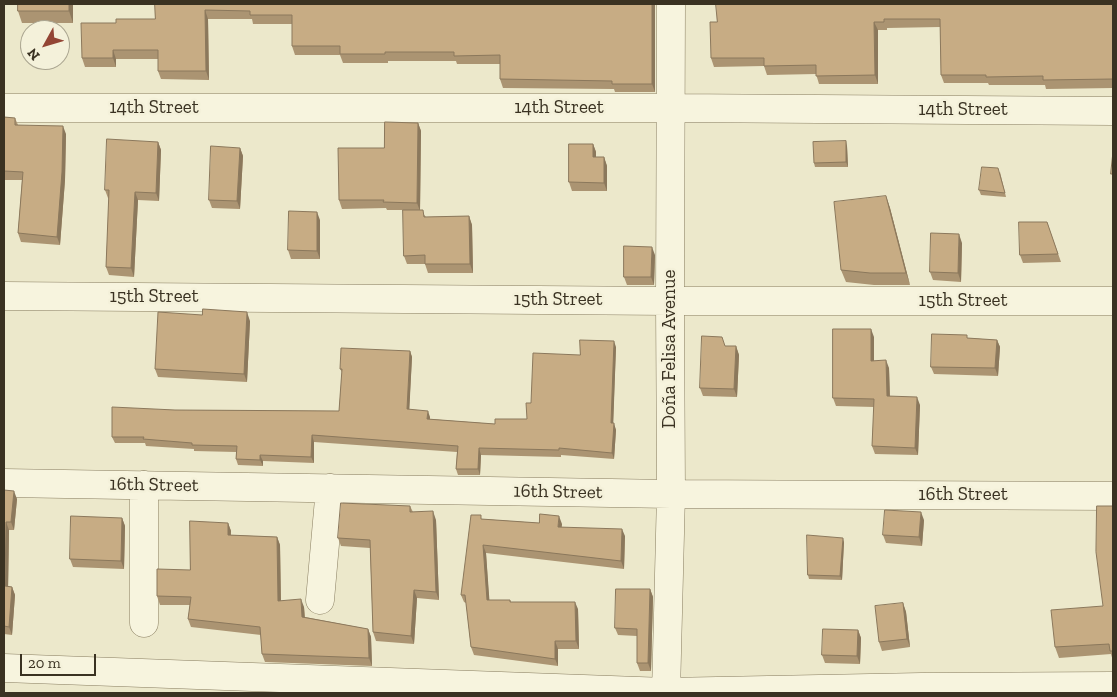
<!DOCTYPE html>
<meta charset="utf-8">
<style>
body{margin:0}
#map{position:relative;width:1117px;height:697px;overflow:hidden;background:#ece8cb;font-family:"Zilla Slab",serif}
canvas{display:block}
.frame{position:absolute;inset:0;border:5px solid #3a3222;pointer-events:none}
.north{position:absolute;left:20px;top:20px;width:50px;height:50px;box-sizing:border-box;background:#f4f1da;border:1px solid #aaa590;border-radius:50%;rotate:231deg;font-size:14px;font-weight:700;line-height:20px;text-align:center;color:#3a3222}
.north::after{content:'';display:block;margin:auto;width:18px;height:22px;background:#934534;clip-path:polygon(50% 0,100% 100%,50% 72%,0 100%)}
.scale{position:absolute;left:20px;top:654px;width:76px;height:22px;box-sizing:border-box;border:2px solid #3a3222;border-top:0;padding-left:6px;font-size:15px;line-height:18px;white-space:nowrap;color:#3a3222;-webkit-text-stroke:4px #f4f1da;paint-order:stroke}
</style>
<div id="map">
<canvas width="1117" height="697"></canvas>
<div class="frame"></div>
<div class="north">N</div>
<div class="scale">20 m</div>
</div>
<script>
const ctx = document.querySelector('canvas').getContext('2d');
ctx.lineJoin = 'round';
function stroke(path, color, width, dash) {
  ctx.strokeStyle = color;
  ctx.lineWidth = width;
  ctx.lineCap = dash ? 'butt' : 'round';
  ctx.setLineDash(dash || []);
  ctx.stroke(path);
}
function paint(path, color) {
  ctx.fillStyle = color;
  ctx.fill(path, 'evenodd');
}
function write(font, color, halo, rows, align = 'center') {
  ctx.font = font + ' "Zilla Slab",serif';
  ctx.lineWidth = 5;
  ctx.setLineDash([]);
  ctx.textBaseline = 'middle';
  ctx.strokeStyle = halo;
  ctx.fillStyle = color;
  for (const [text, x, y, turn = 0] of rows) {
    ctx.save();
    ctx.translate(x, y);
    ctx.rotate((+turn || 0) * Math.PI / 180);
    ctx.textAlign = isNaN(turn) ? turn : align;
    if (halo) ctx.strokeText(text, 0, 0);
    ctx.fillText(text, 0, 0);
    ctx.restore();
  }
}
const minor = new Path2D(`
 M 4,108 L 671,108 L 1113,111
 M 4,296 L 670,301 L 1113,301
 M 4,483 L 671,494 L 1113,496
 M 320,600 L 330,488
 M 144,623 L 144,485
 M 4,668 L 666,692 L 921,687 L 1113,686
 M 666,693 L 671,494 L 670,301 L 671,4`);
stroke(minor, '#887d60', 29);
stroke(minor, '#f7f4de', 28);
paint(new Path2D(`
 M 18,4 L 73,4 L 73,23 L 22,23 L 18,11 Z
 M 155,4 L 655,4 L 655,92 L 615,92 L 614,89 L 503,88 L 500,79 L 500,64 L 457,64 L 456,61 L 388,61 L 388,63 L 343,63 L 340,55 L 295,55 L 292,46 L 292,24 L 253,24 L 252,19 L 208,19 L 209,80 L 161,79 L 158,71 L 158,59 L 116,59 L 116,67 L 85,67 L 82,58 L 116,23 L 155,19 Z
 M 1113,4 L 1113,88 L 1046,89 L 1045,85 L 989,85 L 988,83 L 944,83 L 941,75 L 940,27 L 887,28 L 887,30 L 878,30 L 878,84 L 819,84 L 816,74 L 767,75 L 764,66 L 714,67 L 711,58 L 717,22 Z
 M 4,117 L 15,118 L 18,125 L 66,134 L 65,180 L 60,245 L 21,242 L 18,233 L 22,180 L 4,180 Z
 M 418,123 L 421,131 L 420,210 L 426,217 L 469,216 L 472,225 L 473,273 L 428,273 L 425,264 L 407,264 L 404,256 L 403,210 L 387,210 L 386,208 L 342,209 L 339,200 L 384,148 Z
 M 158,142 L 161,150 L 159,201 L 138,200 L 134,277 L 109,275 L 106,267 L 109,199 L 108,198 L 105,190 Z
 M 593,144 L 596,152 L 596,157 L 604,157 L 607,166 L 607,191 L 572,191 L 569,182 Z
 M 847,146 L 848,167 L 815,167 L 814,163 Z
 M 240,148 L 243,156 L 240,209 L 212,208 L 209,200 Z
 M 1000,172 L 1006,197 L 981,195 L 979,190 Z
 M 886,196 L 890,208 L 910,285 L 874,285 L 846,282 L 841,270 Z
 M 320,220 L 320,259 L 291,259 L 288,250 Z
 M 1047,222 L 1061,262 L 1023,263 L 1020,255 Z
 M 962,243 L 961,282 L 933,280 L 930,272 Z
 M 655,255 L 654,285 L 627,285 L 624,277 Z
 M 250,321 L 247,382 L 158,377 L 155,369 Z
 M 874,337 L 874,361 L 889,368 L 890,396 L 920,405 L 918,455 L 875,454 L 872,446 L 874,407 L 836,406 L 833,398 Z
 M 968,338 L 997,340 L 1000,347 L 998,376 L 934,374 L 931,367 Z
 M 725,346 L 736,346 L 739,355 L 737,397 L 703,396 L 700,388 Z
 M 616,347 L 613,423 L 616,430 L 614,459 L 561,455 L 561,457 L 481,455 L 480,475 L 458,475 L 456,469 L 457,452 L 314,442 L 314,463 L 263,461 L 263,466 L 238,465 L 236,459 L 236,452 L 194,451 L 194,449 L 146,446 L 145,443 L 115,443 L 112,437 L 175,410 L 339,411 L 342,372 L 340,369 L 410,351 L 412,357 L 409,410 L 430,417 L 430,419 L 495,424 L 527,419 L 531,403 L 580,355 Z
 M 4,490 L 17,499 L 14,530 L 9,530 L 8,586 L 12,587 L 15,595 L 12,635 L 4,634 Z
 M 410,506 L 413,512 L 436,520 L 439,600 L 417,598 L 414,644 L 376,641 L 373,632 L 370,548 L 341,546 L 338,538 Z
 M 1113,506 L 1113,661 L 1111,654 L 1059,658 L 1055,647 L 1103,606 Z
 M 122,518 L 125,526 L 124,569 L 73,567 L 70,559 Z
 M 482,519 L 539,523 L 562,524 L 561,527 L 625,536 L 624,569 L 486,553 L 489,600 L 510,600 L 511,602 L 578,609 L 579,649 L 558,649 L 558,666 L 474,655 L 471,647 L 466,603 L 464,602 L 461,595 Z
 M 924,520 L 922,546 L 886,543 L 883,535 Z
 M 228,523 L 231,531 L 231,535 L 277,537 L 280,545 L 281,601 L 304,607 L 305,617 L 368,629 L 371,637 L 372,666 L 265,662 L 262,654 L 261,635 L 191,627 L 188,619 L 190,605 L 160,605 L 157,596 L 190,570 Z
 M 844,542 L 842,580 L 809,579 L 808,575 Z
 M 650,589 L 653,597 L 651,671 L 640,671 L 637,663 L 637,636 L 618,635 L 615,628 Z
 M 903,603 L 906,612 L 910,647 L 882,651 L 879,642 Z
 M 858,630 L 861,638 L 860,664 L 825,663 L 822,655 Z`), '#ab9472');
paint(new Path2D(`
 M 69,4 L 73,4 L 73,23 L 69,11 Z
 M 652,4 L 655,4 L 655,92 L 652,84 Z
 M 205,10 L 208,19 L 209,80 L 206,71 Z
 M 874,22 L 878,30 L 878,84 L 875,75 Z
 M 113,50 L 116,59 L 116,67 L 113,58 Z
 M 418,123 L 421,131 L 420,211 L 417,203 Z
 M 63,126 L 66,134 L 65,180 L 60,245 L 57,237 Z
 M 846,141 L 847,146 L 848,167 L 846,162 Z
 M 158,142 L 161,150 L 159,201 L 156,193 Z
 M 593,144 L 596,152 L 596,165 L 593,157 Z
 M 240,148 L 243,156 L 240,209 L 237,201 Z
 M 604,157 L 607,166 L 607,191 L 604,183 Z
 M 135,192 L 138,200 L 134,277 L 131,268 Z
 M 886,196 L 890,208 L 910,285 L 906,273 Z
 M 317,212 L 320,220 L 320,259 L 317,251 Z
 M 469,216 L 472,225 L 473,273 L 470,264 Z
 M 959,234 L 962,243 L 961,282 L 958,273 Z
 M 652,247 L 655,255 L 654,285 L 651,277 Z
 M 247,312 L 250,321 L 247,382 L 244,374 Z
 M 871,329 L 874,337 L 874,369 L 871,361 Z
 M 997,340 L 1000,347 L 998,376 L 995,368 Z
 M 614,341 L 616,347 L 613,430 L 611,423 Z
 M 736,346 L 739,355 L 737,397 L 734,389 Z
 M 410,351 L 412,357 L 409,416 L 407,409 Z
 M 886,360 L 889,368 L 890,404 L 887,396 Z
 M 917,397 L 920,405 L 918,455 L 915,448 Z
 M 428,411 L 430,417 L 429,425 L 427,419 Z
 M 614,423 L 616,430 L 614,459 L 612,453 Z
 M 312,435 L 314,442 L 314,463 L 311,457 Z
 M 479,448 L 481,455 L 480,475 L 478,469 Z
 M 260,455 L 263,461 L 263,466 L 260,460 Z
 M 14,491 L 17,499 L 14,530 L 11,522 Z
 M 433,511 L 436,520 L 439,600 L 436,592 Z
 M 921,512 L 924,520 L 922,546 L 919,537 Z
 M 559,516 L 562,524 L 561,534 L 558,527 Z
 M 122,518 L 125,526 L 124,569 L 121,561 Z
 M 6,522 L 9,530 L 8,594 L 5,586 Z
 M 228,523 L 231,531 L 230,543 L 228,535 Z
 M 622,529 L 625,536 L 624,569 L 621,561 Z
 M 277,537 L 280,545 L 281,609 L 278,601 Z
 M 843,538 L 844,542 L 842,580 L 840,576 Z
 M 483,545 L 486,553 L 490,608 L 487,600 Z
 M 12,587 L 15,595 L 12,635 L 9,627 Z
 M 650,589 L 653,597 L 651,671 L 648,663 Z
 M 414,590 L 417,598 L 414,644 L 411,636 Z
 M 301,599 L 304,607 L 305,625 L 302,617 Z
 M 575,602 L 578,609 L 579,649 L 576,641 Z
 M 903,603 L 906,612 L 910,647 L 907,639 Z
 M 368,629 L 371,637 L 372,666 L 369,658 Z
 M 858,630 L 861,638 L 860,664 L 857,656 Z
 M 555,641 L 558,649 L 558,666 L 555,659 Z`), '#8b785c');
const building = new Path2D(`
 M 18,4 L 69,4 L 69,11 L 18,11 Z
 M 155,4 L 652,4 L 652,84 L 612,84 L 612,81 L 500,79 L 500,55 L 454,56 L 454,52 L 385,52 L 385,54 L 340,54 L 340,46 L 292,46 L 292,15 L 250,15 L 250,11 L 205,10 L 206,71 L 158,71 L 158,50 L 113,50 L 113,58 L 82,58 L 81,23 L 116,23 L 116,19 L 155,19 Z
 M 716,4 L 1113,4 L 1113,79 L 1043,80 L 1043,76 L 986,77 L 986,75 L 941,75 L 940,19 L 884,19 L 884,22 L 874,22 L 875,75 L 816,76 L 816,65 L 764,66 L 764,58 L 711,58 L 710,22 L 717,22 Z
 M 4,117 L 15,118 L 15,125 L 63,126 L 62,172 L 57,237 L 18,233 L 23,172 L 4,171 Z
 M 385,122 L 418,123 L 417,203 L 383,202 L 384,200 L 339,200 L 338,148 L 384,148 Z
 M 107,139 L 158,142 L 156,193 L 135,192 L 131,268 L 106,267 L 109,190 L 105,190 Z
 M 846,141 L 846,162 L 814,163 L 813,142 Z
 M 569,144 L 593,144 L 593,157 L 604,157 L 604,183 L 569,182 Z
 M 211,146 L 240,148 L 237,201 L 209,200 Z
 M 1113,152 L 1113,174 L 1111,174 Z
 M 982,167 L 998,168 L 1005,193 L 979,190 Z
 M 886,196 L 906,273 L 870,273 L 841,270 L 834,202 Z
 M 403,210 L 423,210 L 424,217 L 469,216 L 470,264 L 425,264 L 425,255 L 404,256 Z
 M 289,211 L 317,212 L 317,251 L 288,250 Z
 M 1019,222 L 1047,222 L 1058,254 L 1020,255 Z
 M 931,233 L 959,234 L 958,273 L 930,272 Z
 M 624,246 L 652,247 L 651,277 L 624,277 Z
 M 203,309 L 247,312 L 244,374 L 155,369 L 158,312 L 202,315 Z
 M 833,329 L 871,329 L 871,361 L 886,360 L 887,396 L 917,397 L 915,448 L 872,446 L 874,399 L 833,398 Z
 M 932,334 L 967,335 L 967,338 L 997,340 L 995,368 L 931,367 Z
 M 702,336 L 722,337 L 725,346 L 736,346 L 734,389 L 700,388 Z
 M 580,340 L 614,341 L 611,423 L 614,423 L 612,453 L 559,448 L 559,450 L 479,448 L 478,469 L 456,469 L 458,446 L 312,435 L 311,457 L 260,455 L 260,460 L 236,459 L 237,446 L 192,445 L 192,443 L 143,439 L 144,437 L 112,437 L 112,407 L 175,410 L 339,411 L 342,369 L 340,369 L 341,348 L 410,351 L 407,409 L 428,411 L 427,419 L 495,424 L 495,419 L 527,419 L 526,403 L 531,403 L 533,353 L 580,355 Z
 M 4,490 L 14,491 L 11,522 L 6,522 L 5,586 L 12,587 L 9,627 L 4,626 Z
 M 341,503 L 410,506 L 410,512 L 433,511 L 436,592 L 414,590 L 411,636 L 373,632 L 370,540 L 338,538 Z
 M 1097,506 L 1113,506 L 1113,651 L 1110,651 L 1109,644 L 1055,647 L 1051,610 L 1103,606 L 1096,552 Z
 M 885,510 L 921,512 L 919,537 L 883,535 Z
 M 540,514 L 559,516 L 558,527 L 622,529 L 621,561 L 483,545 L 487,600 L 510,600 L 510,602 L 575,602 L 576,641 L 555,641 L 555,659 L 471,647 L 465,595 L 461,595 L 471,515 L 481,515 L 481,519 L 539,523 Z
 M 71,516 L 122,518 L 121,561 L 70,559 Z
 M 190,521 L 228,523 L 228,535 L 277,537 L 278,601 L 301,599 L 302,617 L 368,629 L 369,658 L 262,654 L 260,627 L 188,619 L 191,597 L 157,596 L 157,569 L 190,570 Z
 M 807,535 L 843,538 L 840,576 L 808,575 Z
 M 616,589 L 650,589 L 648,663 L 637,663 L 637,629 L 615,628 Z
 M 903,603 L 907,639 L 879,642 L 875,606 Z
 M 823,629 L 858,630 L 857,656 L 822,655 Z`);
paint(building, '#c7ac84');
stroke(building, '#8b785c', 1);
write('19px', '#3a3222', '#f4f1da', [
 ["14th Street",154,108],
 ["14th Street",559,108],
 ["14th Street",963,110],
 ["15th Street",154,297],
 ["15th Street",558,300],
 ["15th Street",963,301],
 ["Doña Felisa Avenue",670,349,-90],
 ["16th Street",154,485,1],
 ["16th Street",558,492,1],
 ["16th Street",963,495]
]);
</script>
